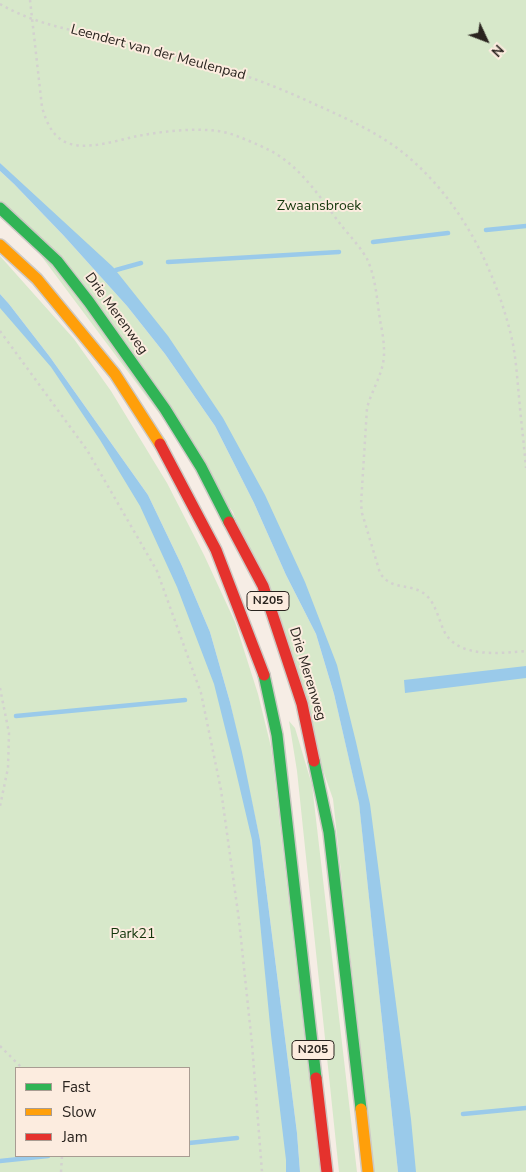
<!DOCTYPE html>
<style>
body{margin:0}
#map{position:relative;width:526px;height:1172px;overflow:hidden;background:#f6ede5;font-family:"Nunito Sans",sans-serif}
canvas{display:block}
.legend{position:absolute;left:15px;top:1067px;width:175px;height:90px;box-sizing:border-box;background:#fcecdf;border:1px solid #a89c92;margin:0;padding:6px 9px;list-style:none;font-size:15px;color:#2a241f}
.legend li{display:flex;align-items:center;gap:10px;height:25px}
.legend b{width:25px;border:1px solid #a89c92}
.north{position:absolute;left:461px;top:15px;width:50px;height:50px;-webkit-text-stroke:4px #fcecdf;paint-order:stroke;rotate:133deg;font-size:14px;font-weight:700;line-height:20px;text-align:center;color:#2a241f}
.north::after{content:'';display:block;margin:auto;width:18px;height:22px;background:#2a241f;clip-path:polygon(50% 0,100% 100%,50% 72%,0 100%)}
</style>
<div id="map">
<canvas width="526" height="1172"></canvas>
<ul class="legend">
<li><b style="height:6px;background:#30b455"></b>Fast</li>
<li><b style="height:6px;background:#ff9f0a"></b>Slow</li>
<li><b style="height:6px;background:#e5322d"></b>Jam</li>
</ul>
<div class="north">N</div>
</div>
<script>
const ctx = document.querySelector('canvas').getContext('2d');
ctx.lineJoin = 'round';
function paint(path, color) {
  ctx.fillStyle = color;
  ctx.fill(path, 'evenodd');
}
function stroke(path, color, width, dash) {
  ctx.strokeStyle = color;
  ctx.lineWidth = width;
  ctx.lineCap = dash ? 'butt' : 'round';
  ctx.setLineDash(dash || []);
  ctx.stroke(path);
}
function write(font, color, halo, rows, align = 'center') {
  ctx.font = font + ' "Nunito Sans",sans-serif';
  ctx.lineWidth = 4;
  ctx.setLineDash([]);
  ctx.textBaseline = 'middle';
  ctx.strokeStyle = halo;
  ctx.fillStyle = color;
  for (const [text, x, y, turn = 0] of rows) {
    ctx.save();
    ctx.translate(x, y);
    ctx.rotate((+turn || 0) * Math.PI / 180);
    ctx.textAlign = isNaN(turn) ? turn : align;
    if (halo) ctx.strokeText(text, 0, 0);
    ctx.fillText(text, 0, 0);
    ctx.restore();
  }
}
paint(new Path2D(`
 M 0,0 L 526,0 L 526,1172 L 404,1172 L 374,857 L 325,647 L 217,424 L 139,312 L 0,163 Z
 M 0,171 L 14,184 L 64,236 L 127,306 L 165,354 L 215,426 L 254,503 L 286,575 L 316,634 L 334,694 L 359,802 L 398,1172 L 374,1172 L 333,799 L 233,512 L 0,201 Z
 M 0,256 L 74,339 L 111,391 L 167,483 L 204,555 L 235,622 L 258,694 L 271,747 L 320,1172 L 300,1172 L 297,1133 L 260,840 L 230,702 L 210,632 L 182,566 L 148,495 L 50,357 L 9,304 L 0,294 Z
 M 0,302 L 34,341 L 109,445 L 168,553 L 220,678 L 255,838 L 291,1172 L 0,1172 ZM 16,1068 L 189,1068 L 189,1156 L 16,1156 Z
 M 289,721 L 295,728 L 312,785 L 357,1172 L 339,1172 L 297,771 Z`), '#d7e8ca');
paint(new Path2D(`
 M 0,163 L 113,267 L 168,336 L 223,418 L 265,495 L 305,582 L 337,665 L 356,742 L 370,804 L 411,1119 L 416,1172 L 398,1172 L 359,803 L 334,694 L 316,634 L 286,575 L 254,503 L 215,426 L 165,354 L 127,306 L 64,236 L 14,184 L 0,171 Z
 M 0,294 L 9,304 L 50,357 L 148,495 L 182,566 L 210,632 L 230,702 L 242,752 L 260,840 L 297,1133 L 300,1172 L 286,1172 L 286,1160 L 271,1035 L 252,840 L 236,772 L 214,684 L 177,587 L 140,506 L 100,440 L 51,367 L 0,308 Z
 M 526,666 L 526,678 L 405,693 L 404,680 Z`), '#9acaea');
stroke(new Path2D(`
 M 486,230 L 526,226
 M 373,242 L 448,233
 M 168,262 L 339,252
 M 116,270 L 141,263
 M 16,716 L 185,700
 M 463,1114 L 526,1108
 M 189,1143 L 237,1138
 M 0,1161 L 48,1156`), '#9acaea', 4.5);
const fast = new Path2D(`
 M 0,208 L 57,261 L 89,302 L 165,409 L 201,467 L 229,522
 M 264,675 L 277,735 L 316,1078
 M 314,761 L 329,832 L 361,1109`);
const slow = new Path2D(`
 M 0,245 L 37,279 L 115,374 L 160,444
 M 361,1109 L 368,1172`);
const jam = new Path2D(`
 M 160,444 L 216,550 L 264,675
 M 229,522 L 263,586 L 302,704 L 314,761
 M 316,1078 L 327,1172`);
stroke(fast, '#cdc9c4', 14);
stroke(slow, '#cdc9c4', 14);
stroke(jam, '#cdc9c4', 14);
stroke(new Path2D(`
 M 30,0 L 42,107 C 47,125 55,142 75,145 C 96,148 118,140 138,136 C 164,131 192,128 218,131 C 231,133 242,138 254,143 C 263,147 272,151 281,157 C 305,174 323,201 341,225 C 349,235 363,250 368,261 C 376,280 377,300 380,320 C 382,330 384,341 384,351 C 385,371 372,389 367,408 L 361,504 L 362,513 L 380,573 C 392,592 413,582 427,596 C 436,605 439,620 444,631 C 458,659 501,653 526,651
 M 0,4 C 29,21 61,28 93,35 C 124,43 156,51 188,59 C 230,69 271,84 310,102 C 343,117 378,132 406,155 C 461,201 494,267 511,335 C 516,356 517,377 519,397 C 521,421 524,444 526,468
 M 0,331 L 87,450 L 157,571 L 201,693 L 221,790 L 239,920 L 252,1044 L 262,1172
 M 0,688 L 9,733 L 8,768 L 0,806
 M 0,1046 L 22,1068
 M 61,1172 L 62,1156`), '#d3d1cf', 2.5, [2.5, 4]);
stroke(fast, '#30b455', 11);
stroke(slow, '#ff9f0a', 11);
stroke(jam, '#e5322d', 11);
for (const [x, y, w] of [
 [268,601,42],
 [313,1050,42]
]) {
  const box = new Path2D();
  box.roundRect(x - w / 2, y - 9.5, w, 19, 4);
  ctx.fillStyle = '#fcecdf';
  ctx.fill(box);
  stroke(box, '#2a241f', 1);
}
write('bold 12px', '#2a241f', null, [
 ["N205",268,601],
 ["N205",313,1050]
]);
write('14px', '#2a241f', '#fcecdf', [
 ["Leendert van der Meulenpad",158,53,15],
 ["Drie Merenweg",116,314,54],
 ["Drie Merenweg",307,674,73]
]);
write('14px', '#14360b', '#fcecdf', [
 ["Zwaansbroek",319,207],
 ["Park21",133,935]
]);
</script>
